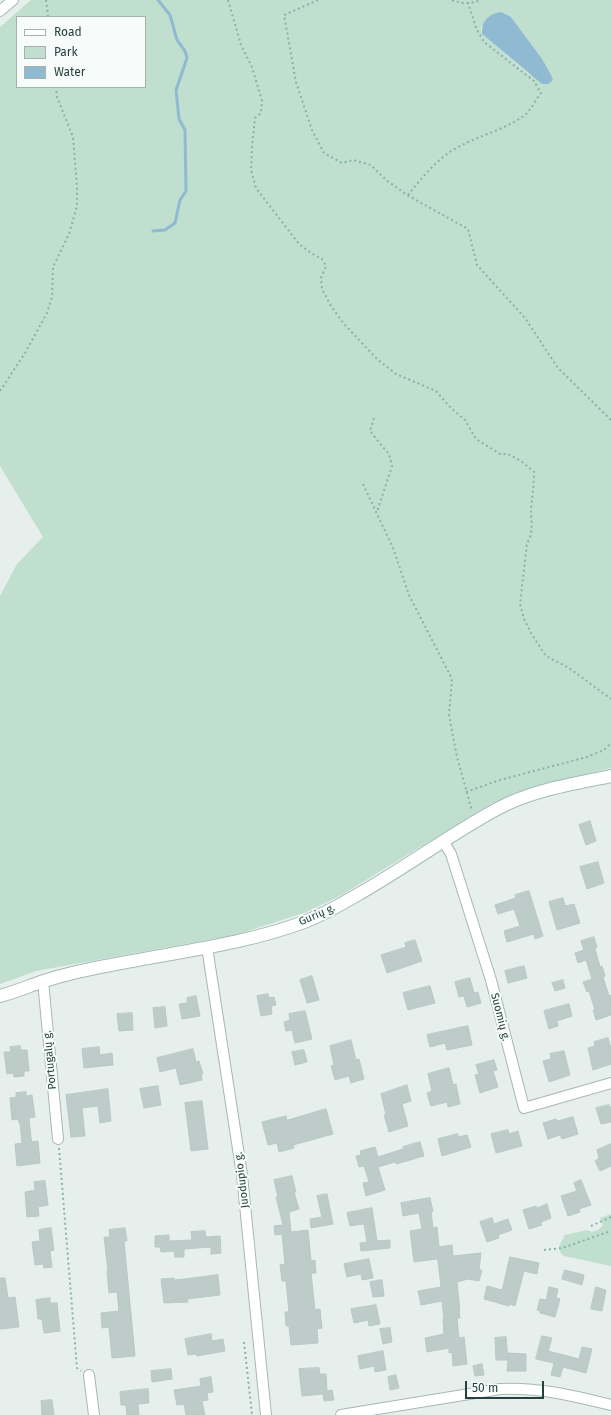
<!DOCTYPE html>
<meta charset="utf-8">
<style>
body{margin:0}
#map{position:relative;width:611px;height:1415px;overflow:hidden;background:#e6efec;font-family:"Fira Sans",sans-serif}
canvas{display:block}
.legend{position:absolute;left:16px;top:16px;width:130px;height:72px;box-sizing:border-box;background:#f7fbfa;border:1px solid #a3b1af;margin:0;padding:5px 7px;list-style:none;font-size:12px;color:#25413f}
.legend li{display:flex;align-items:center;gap:8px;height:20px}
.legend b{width:20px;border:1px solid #a3b1af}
.scale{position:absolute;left:465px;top:1381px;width:79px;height:18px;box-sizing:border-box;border:2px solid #25413f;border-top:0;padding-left:5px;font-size:12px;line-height:14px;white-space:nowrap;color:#25413f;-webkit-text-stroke:3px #f7fbfa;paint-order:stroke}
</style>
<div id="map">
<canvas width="611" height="1415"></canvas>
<ul class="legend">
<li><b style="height:5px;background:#fff"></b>Road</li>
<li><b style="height:11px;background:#c0dfce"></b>Park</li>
<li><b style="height:11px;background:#90bad2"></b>Water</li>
</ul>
<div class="scale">50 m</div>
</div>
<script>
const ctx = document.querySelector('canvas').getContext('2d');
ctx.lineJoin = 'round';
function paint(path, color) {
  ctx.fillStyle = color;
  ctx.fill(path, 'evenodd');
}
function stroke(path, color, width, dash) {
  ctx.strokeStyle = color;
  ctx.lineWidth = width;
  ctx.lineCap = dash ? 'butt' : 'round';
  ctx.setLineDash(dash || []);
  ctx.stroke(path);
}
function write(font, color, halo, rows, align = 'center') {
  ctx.font = font + ' "Fira Sans",sans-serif';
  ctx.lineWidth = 4;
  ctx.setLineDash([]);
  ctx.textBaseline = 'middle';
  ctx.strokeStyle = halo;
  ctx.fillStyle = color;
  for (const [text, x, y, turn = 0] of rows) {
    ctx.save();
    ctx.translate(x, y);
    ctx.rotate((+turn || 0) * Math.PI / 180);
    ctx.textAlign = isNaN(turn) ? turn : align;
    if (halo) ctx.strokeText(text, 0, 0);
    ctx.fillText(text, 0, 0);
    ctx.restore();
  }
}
paint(new Path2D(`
 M 31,0 L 611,0 L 611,768 L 524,790 L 492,803 L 340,896 L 304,913 L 235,935 L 36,971 L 0,984 L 0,596 L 17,564 L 43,537 L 0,466 L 0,27 ZM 17,17 L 145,17 L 145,87 L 17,87 ZM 511,17 L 550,73 L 530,75 L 482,34 L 481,27 Z
 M 611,1214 L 611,1266 L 564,1256 L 560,1252 L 559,1246 L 565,1235 L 587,1230 L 592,1232 L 598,1230 L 603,1225 L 600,1218 Z`), '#c0dfce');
paint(new Path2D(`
 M 501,12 L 511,17 L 542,59 L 550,73 L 553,80 L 548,84 L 542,84 L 482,34 C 481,22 488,14 501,12 Z`), '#90bad2');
stroke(new Path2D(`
 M 153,231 L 165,230 L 175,223 L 180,200 L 186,191 L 185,130 L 179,119 L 176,90 L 187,58 L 185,51 L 177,40 L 170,15 L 158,0`), '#90bad2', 3);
const building = new Path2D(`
 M 590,821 L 596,841 L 586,845 L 579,825 Z
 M 598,862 L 604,883 L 587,889 L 580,867 Z
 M 529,891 L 543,936 L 535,939 L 534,934 L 507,942 L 504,931 L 520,926 L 514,909 L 498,914 L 495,905 L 516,898 L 515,895 Z
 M 563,898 L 565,906 L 574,904 L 580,923 L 557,930 L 549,902 Z
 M 594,937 L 597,947 L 595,948 L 600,967 L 602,966 L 605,976 L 603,977 L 609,996 L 611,995 L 611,1015 L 596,1020 L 593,1010 L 595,1010 L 589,991 L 587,992 L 583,982 L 592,979 L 586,960 L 578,963 L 575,953 L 584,950 L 581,941 Z
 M 415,940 L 422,961 L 387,973 L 381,955 L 406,947 L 405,943 Z
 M 524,966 L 527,978 L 508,983 L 505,971 Z
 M 312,976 L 319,1000 L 307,1003 L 300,980 Z
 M 470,978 L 474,993 L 478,992 L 481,1003 L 467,1007 L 464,996 L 459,997 L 455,982 Z
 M 563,980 L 565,988 L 555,991 L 552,983 Z
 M 430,986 L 435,1003 L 408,1010 L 403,993 Z
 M 268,994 L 269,998 L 274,997 L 276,1005 L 271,1006 L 272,1014 L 261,1016 L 257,996 Z
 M 196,996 L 200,1016 L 182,1019 L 179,1004 L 187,1003 L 187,998 Z
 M 569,1004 L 572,1016 L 557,1021 L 558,1026 L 549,1029 L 544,1011 Z
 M 165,1007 L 167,1026 L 155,1028 L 153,1008 Z
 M 305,1011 L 312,1039 L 295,1043 L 292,1030 L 286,1031 L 284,1022 L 290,1020 L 289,1014 Z
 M 132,1013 L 133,1030 L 119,1031 L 117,1014 Z
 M 468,1026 L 472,1045 L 447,1050 L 445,1043 L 430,1047 L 427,1035 Z
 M 608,1038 L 611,1049 L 611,1064 L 593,1070 L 588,1048 L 595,1046 L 594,1042 Z
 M 351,1040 L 356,1060 L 359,1059 L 364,1079 L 351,1083 L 349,1076 L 335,1080 L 331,1066 L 334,1065 L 330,1046 Z
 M 20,1046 L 21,1050 L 27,1050 L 29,1071 L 24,1071 L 24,1076 L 14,1077 L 13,1073 L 7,1074 L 4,1052 L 11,1052 L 10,1047 Z
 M 99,1047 L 100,1055 L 112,1053 L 113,1065 L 84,1068 L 82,1049 Z
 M 193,1049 L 196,1062 L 199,1061 L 203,1074 L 201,1075 L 202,1080 L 180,1085 L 176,1068 L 160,1072 L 157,1058 Z
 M 304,1050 L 307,1062 L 295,1065 L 292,1052 Z
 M 564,1051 L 570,1075 L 549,1082 L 543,1061 L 551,1059 L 550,1054 Z
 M 494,1060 L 497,1070 L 493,1071 L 498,1087 L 480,1093 L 475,1075 L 479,1074 L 476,1065 Z
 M 449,1068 L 453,1085 L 456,1084 L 460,1104 L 448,1107 L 447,1102 L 431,1106 L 427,1093 L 432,1091 L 428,1074 Z
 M 407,1085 L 411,1101 L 402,1104 L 408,1126 L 389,1132 L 384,1115 L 386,1115 L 381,1094 Z
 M 158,1086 L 161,1105 L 144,1108 L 140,1089 Z
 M 108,1089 L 111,1121 L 100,1123 L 98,1106 L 82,1108 L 85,1136 L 71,1137 L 66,1095 Z
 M 26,1092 L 26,1096 L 32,1095 L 35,1117 L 29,1118 L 31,1138 L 32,1142 L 38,1141 L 40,1163 L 17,1166 L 15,1144 L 22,1143 L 20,1123 L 19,1123 L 18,1119 L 12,1120 L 10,1098 L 16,1097 L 16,1093 Z
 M 202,1101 L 208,1149 L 191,1151 L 185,1103 Z
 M 609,1105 L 609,1107 L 611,1107 L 611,1122 L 601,1124 L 596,1108 Z
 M 326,1109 L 333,1134 L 293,1145 L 294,1148 L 279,1152 L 277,1143 L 268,1145 L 262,1122 L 286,1116 L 287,1120 Z
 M 573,1117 L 578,1134 L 562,1139 L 560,1135 L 548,1139 L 543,1123 L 556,1119 L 557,1121 Z
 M 508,1130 L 509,1134 L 518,1131 L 522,1146 L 496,1153 L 491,1134 Z
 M 458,1134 L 458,1137 L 467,1135 L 471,1147 L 442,1156 L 438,1139 Z
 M 420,1142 L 424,1156 L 396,1164 L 395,1162 L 378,1167 L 385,1190 L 366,1196 L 363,1183 L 369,1182 L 364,1166 L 359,1167 L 356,1156 L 361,1155 L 360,1151 L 375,1147 L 378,1157 L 403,1149 L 403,1147 Z
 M 611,1144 L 611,1166 L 600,1171 L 595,1161 L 599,1158 L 597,1150 Z
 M 292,1176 L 296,1192 L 294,1192 L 299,1209 L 289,1212 L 291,1232 L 308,1230 L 311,1261 L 315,1260 L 316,1273 L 311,1273 L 315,1310 L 320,1309 L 322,1328 L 317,1329 L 318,1343 L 291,1345 L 289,1326 L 286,1326 L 285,1312 L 289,1312 L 286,1281 L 282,1281 L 280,1265 L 285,1264 L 282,1234 L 275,1235 L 274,1226 L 283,1225 L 276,1197 L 278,1197 L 274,1180 Z
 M 581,1180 L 591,1205 L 579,1209 L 580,1212 L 568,1216 L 561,1196 L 577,1191 L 574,1183 Z
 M 45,1181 L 48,1205 L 38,1207 L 39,1216 L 27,1217 L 25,1192 L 35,1190 L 34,1182 Z
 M 327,1194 L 333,1224 L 311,1228 L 310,1219 L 322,1217 L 317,1196 Z
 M 430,1198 L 433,1211 L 431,1212 L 433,1228 L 437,1227 L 439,1247 L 452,1245 L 453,1256 L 481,1253 L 479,1270 L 482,1270 L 479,1281 L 468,1279 L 457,1282 L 460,1311 L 459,1311 L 460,1318 L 457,1318 L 459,1338 L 464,1337 L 467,1364 L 453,1366 L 452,1352 L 449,1353 L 449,1348 L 427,1352 L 425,1338 L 444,1334 L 443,1319 L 444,1319 L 442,1301 L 421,1305 L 418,1291 L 441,1287 L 438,1261 L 437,1259 L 414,1262 L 410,1231 L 422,1229 L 419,1213 L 403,1216 L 401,1203 Z
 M 547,1204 L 551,1218 L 541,1222 L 542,1225 L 529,1229 L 523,1210 L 536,1206 L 537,1208 Z
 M 372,1208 L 377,1241 L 390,1240 L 390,1248 L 361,1251 L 360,1243 L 367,1242 L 364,1224 L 350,1226 L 347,1213 Z
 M 492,1218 L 494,1224 L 508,1219 L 512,1230 L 498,1235 L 499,1238 L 487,1242 L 480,1222 Z
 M 51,1228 L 54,1250 L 50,1251 L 52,1267 L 44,1268 L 43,1264 L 35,1265 L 32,1242 L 40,1241 L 39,1230 Z
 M 125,1228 L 127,1241 L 124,1241 L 135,1356 L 112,1358 L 109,1327 L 102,1328 L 101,1313 L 119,1311 L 117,1292 L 109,1293 L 107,1271 L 108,1271 L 104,1237 L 110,1237 L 109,1230 Z
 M 205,1231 L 206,1237 L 220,1236 L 221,1253 L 211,1254 L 211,1247 L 184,1249 L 184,1257 L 175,1257 L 174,1251 L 161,1252 L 160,1247 L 155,1247 L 155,1236 L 169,1235 L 169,1241 L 192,1240 L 191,1232 Z
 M 510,1257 L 539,1263 L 537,1274 L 524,1271 L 515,1306 L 510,1304 L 509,1306 L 484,1299 L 487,1286 L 502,1290 Z
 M 369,1259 L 373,1278 L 362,1280 L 361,1274 L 347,1277 L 344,1264 Z
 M 565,1270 L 584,1275 L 582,1285 L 562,1279 Z
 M 218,1275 L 220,1295 L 187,1299 L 188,1302 L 164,1303 L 161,1279 L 174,1278 L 174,1280 L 185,1279 Z
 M 0,1278 L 5,1278 L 8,1298 L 15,1297 L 19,1327 L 0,1329 Z
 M 382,1280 L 384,1296 L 373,1297 L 370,1282 Z
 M 549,1287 L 558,1289 L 556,1298 L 560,1299 L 555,1317 L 540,1313 L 540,1311 L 537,1310 L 540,1299 L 546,1300 Z
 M 596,1287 L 606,1290 L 602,1311 L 591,1309 Z
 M 50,1298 L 50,1303 L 57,1303 L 60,1331 L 44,1333 L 42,1319 L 38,1319 L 36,1300 Z
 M 376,1305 L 380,1324 L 369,1326 L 368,1320 L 354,1323 L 351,1309 Z
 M 390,1328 L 392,1342 L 383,1344 L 380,1329 Z
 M 211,1334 L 212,1341 L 223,1339 L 225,1351 L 197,1356 L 197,1354 L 188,1355 L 185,1339 Z
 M 542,1336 L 552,1338 L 548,1351 L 579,1359 L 582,1347 L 592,1349 L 586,1373 L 563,1367 L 560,1377 L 551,1375 L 554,1363 L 536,1359 Z
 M 506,1337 L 508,1359 L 508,1353 L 526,1354 L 526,1371 L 507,1371 L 508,1360 L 496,1360 L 495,1338 Z
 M 383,1351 L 386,1370 L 375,1372 L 374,1366 L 360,1369 L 358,1356 Z
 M 482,1364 L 484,1375 L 475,1376 L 473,1366 Z
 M 319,1368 L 320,1374 L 326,1374 L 327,1391 L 332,1390 L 334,1400 L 324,1401 L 323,1394 L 302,1396 L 299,1369 Z
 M 171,1369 L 172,1379 L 152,1382 L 151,1371 Z
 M 396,1375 L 399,1388 L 390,1390 L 388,1377 Z
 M 211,1377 L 213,1392 L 207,1393 L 208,1400 L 202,1401 L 205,1415 L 186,1415 L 184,1404 L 177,1405 L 174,1390 L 201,1386 L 200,1379 Z
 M 148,1389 L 149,1403 L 138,1404 L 139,1415 L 127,1415 L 126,1405 L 121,1405 L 120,1392 Z
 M 52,1400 L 54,1415 L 42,1415 L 41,1401 Z`);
paint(building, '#beccc9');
stroke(building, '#b8c8c5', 1);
const street = new Path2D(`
 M 0,11 L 13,0
 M 443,841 L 451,854 L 491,980 L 524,1108 L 611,1083
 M 207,947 L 242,1175 L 266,1415
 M 43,981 L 58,1139
 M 89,1375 L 94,1415
 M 341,1415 L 500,1389 C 539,1387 574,1396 611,1405`);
const secondary = new Path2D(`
 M 0,996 C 15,992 29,986 44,981 C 66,974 88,969 111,965 C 175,952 242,945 304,922 C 322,915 340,905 357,895 C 405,868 449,835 497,809 C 532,790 573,784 611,776`);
stroke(street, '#a8b7b5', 12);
stroke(secondary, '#a4bab7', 14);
stroke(new Path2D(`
 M 46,0 L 48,17
 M 228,0 L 241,45 L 252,67 L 262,101 L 261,113 L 255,118 L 252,147 L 251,170 L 256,188 L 299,244 L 311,253 L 322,259 L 326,266 L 321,278 L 322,289 L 331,306 L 344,324 L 377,359 L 396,374 L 436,391 L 451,408 L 465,420 L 476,439 L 500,454 L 508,454 L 521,461 L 534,472 C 534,486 532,497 531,510 C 531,520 534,534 527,543 L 520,604 L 524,619 L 532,635 L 546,656 L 569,668 L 611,699
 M 318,0 L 284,15 L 296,82 L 312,130 L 324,153 L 342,163 L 353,160 L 371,165 L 386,180 L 407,195 L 468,229 L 477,265 L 525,318 L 558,368 L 611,420
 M 452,0 C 462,4 471,4 481,0
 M 408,195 C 421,179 435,161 453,150 C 476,136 503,131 525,115 C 531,110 536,99 541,93 L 534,81 L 484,42 L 477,30 L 468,3
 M 0,391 L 25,353 L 47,313 L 52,297 L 53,267 L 69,234 L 77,206 L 77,187 L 73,137 L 57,97 L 56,87
 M 374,418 L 370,431 L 382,446 L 389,454 L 392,466 L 377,512
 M 363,484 L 393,548 L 409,595 L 452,679 L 449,715 L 457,757 L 472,811
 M 466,792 L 500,780 L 587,757 L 604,750 L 611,743
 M 59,1148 L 77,1368 L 81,1371
 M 591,1226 L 611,1217
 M 544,1250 L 562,1248 L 611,1231
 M 244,1342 L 252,1415`), '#87b2ad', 2, [2, 3]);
stroke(street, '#fff', 10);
stroke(secondary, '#fff', 12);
write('11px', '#25413f', '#f7fbfa', [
 ["Gurių g.",317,915,-24],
 ["Suomių g.",500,1017,76],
 ["Portugalų g.",50,1060,-95],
 ["Juodupio g.",242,1180,-97]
]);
</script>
